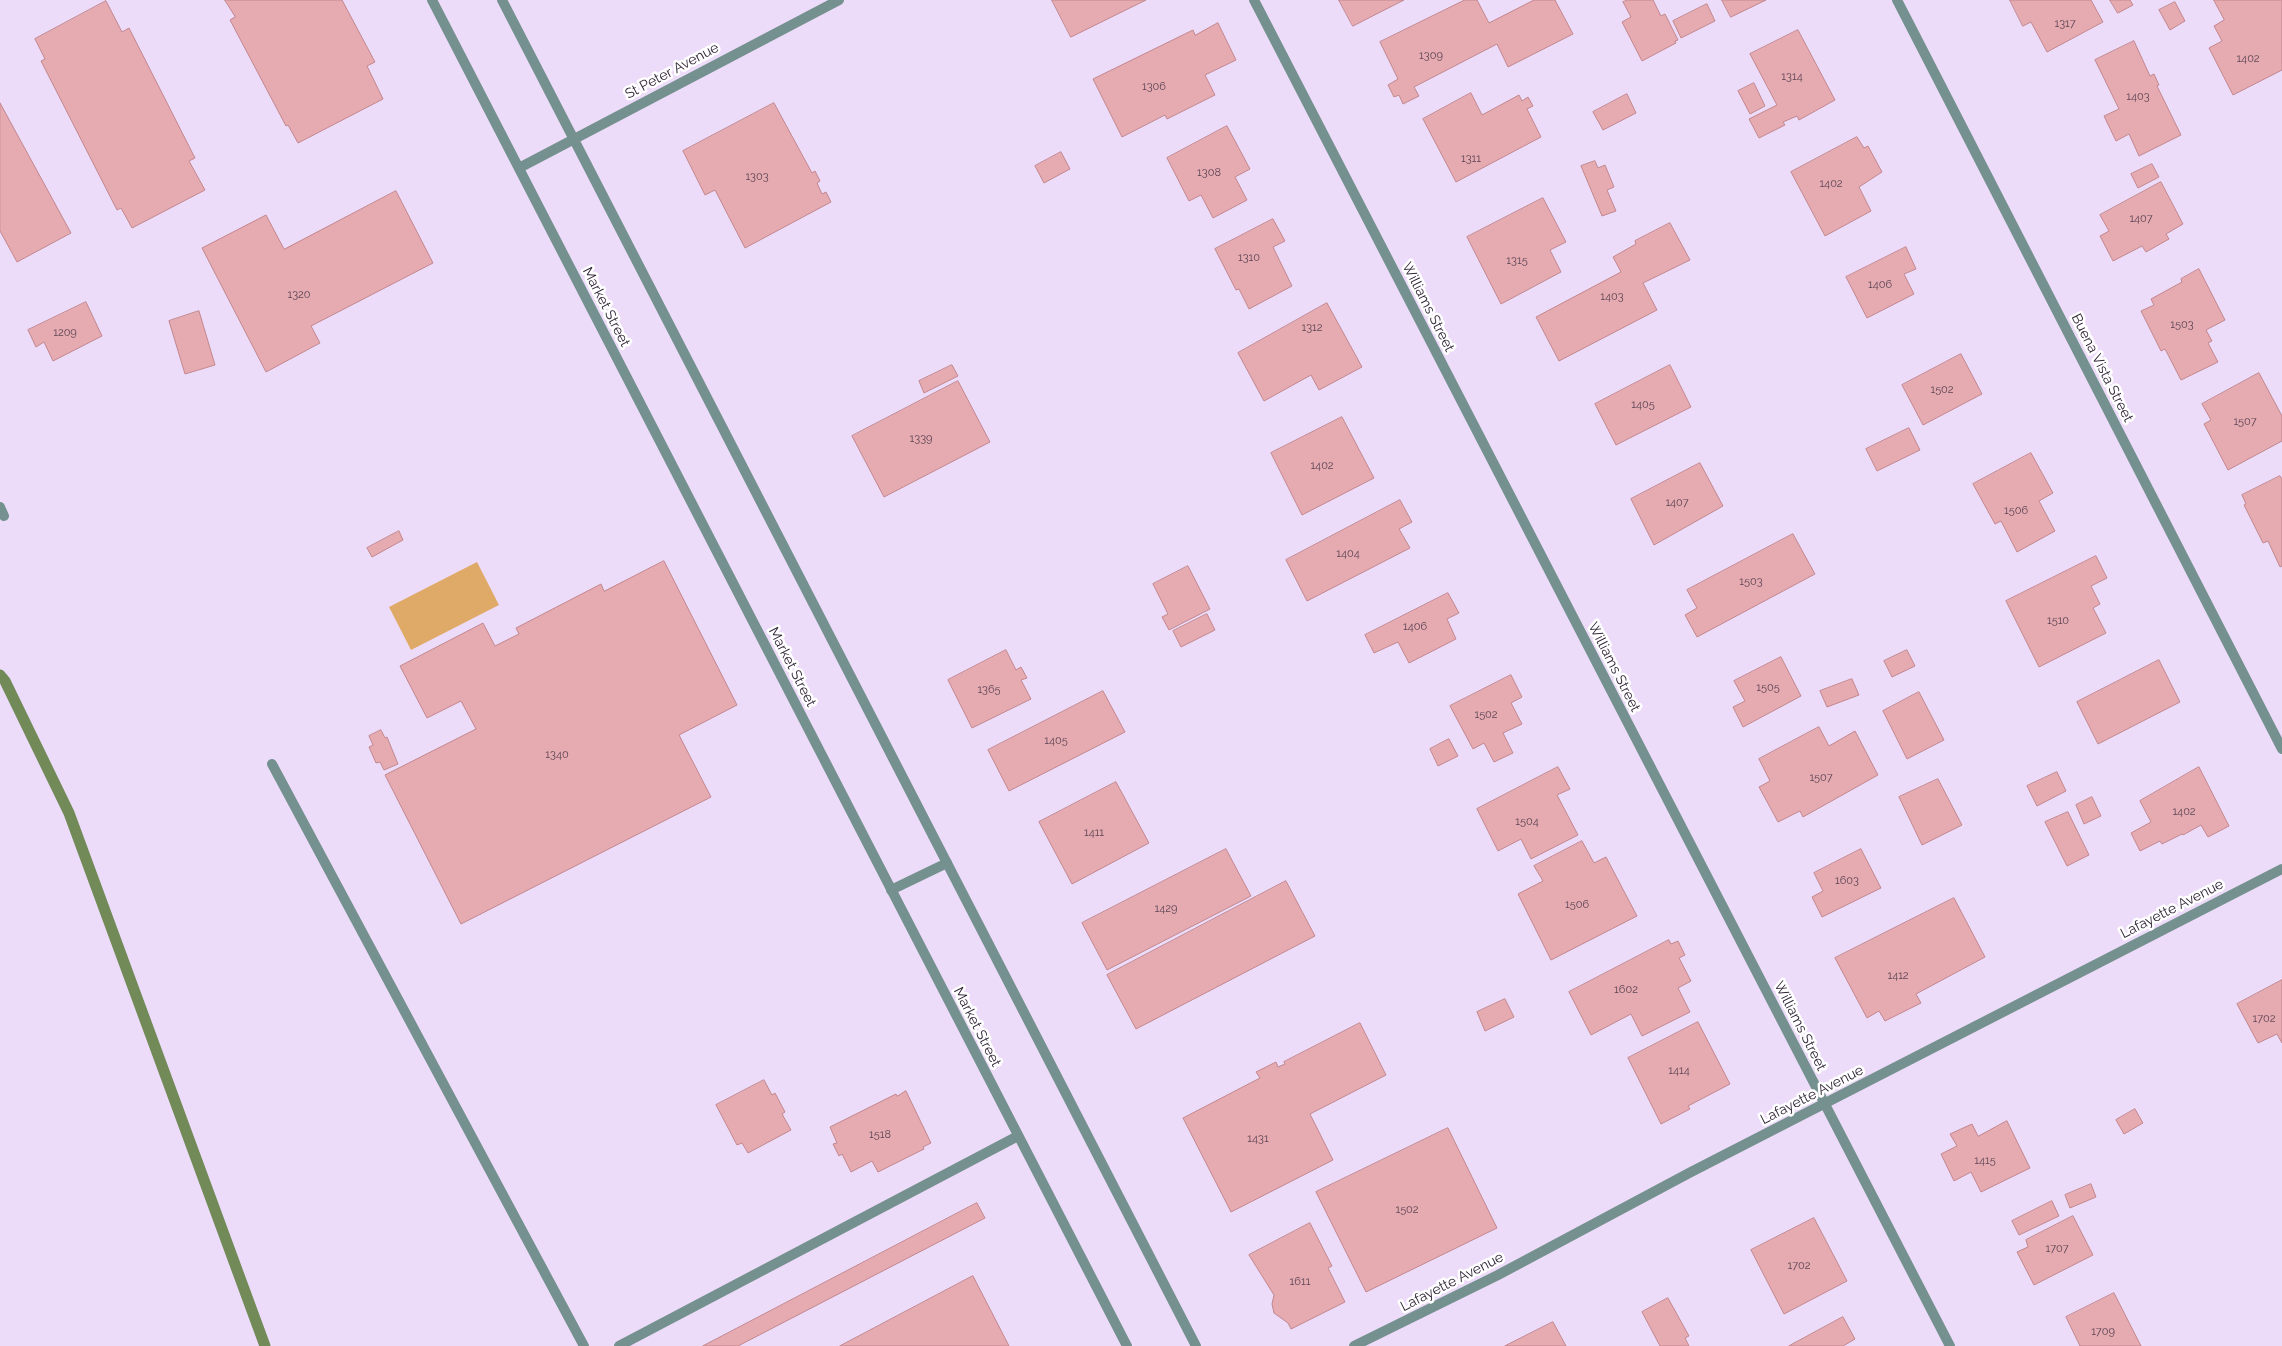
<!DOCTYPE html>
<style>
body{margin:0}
canvas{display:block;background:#eddcf9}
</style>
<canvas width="2282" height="1346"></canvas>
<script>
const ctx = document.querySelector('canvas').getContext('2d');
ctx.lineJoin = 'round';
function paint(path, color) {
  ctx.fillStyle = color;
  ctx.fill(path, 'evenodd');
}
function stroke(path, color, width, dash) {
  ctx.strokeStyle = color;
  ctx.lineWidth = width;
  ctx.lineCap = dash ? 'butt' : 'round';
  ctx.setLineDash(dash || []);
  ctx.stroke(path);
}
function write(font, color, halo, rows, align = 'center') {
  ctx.font = font + ' Raleway,sans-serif';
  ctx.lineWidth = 5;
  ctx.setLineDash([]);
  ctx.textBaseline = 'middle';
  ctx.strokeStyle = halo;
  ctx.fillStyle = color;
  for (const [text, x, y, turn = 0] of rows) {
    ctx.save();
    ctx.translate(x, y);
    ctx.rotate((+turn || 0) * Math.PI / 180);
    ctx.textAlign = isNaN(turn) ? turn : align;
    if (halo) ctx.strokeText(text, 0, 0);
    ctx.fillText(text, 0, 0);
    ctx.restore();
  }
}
paint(new Path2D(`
 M 477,562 L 499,605 L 411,650 L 389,607 Z`), '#dfaa68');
stroke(new Path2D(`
 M 0,675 L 5,681 L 69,813 L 265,1346`), '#718a58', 11);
const building = new Path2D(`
 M 225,0 L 342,0 L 375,62 L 367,66 L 383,99 L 298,143 L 288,125 L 286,126 L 230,20 L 235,17 Z
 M 1052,0 L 1146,0 L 1071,37 Z
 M 1339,0 L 1404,0 L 1353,26 Z
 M 1465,0 L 1477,0 L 1489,23 L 1534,0 L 1555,0 L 1573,34 L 1508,67 L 1497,44 L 1414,87 L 1419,96 L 1403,104 L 1399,95 L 1394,97 L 1388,85 L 1398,79 L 1380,42 Z
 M 1628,0 L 1653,0 L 1661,16 L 1665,14 L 1678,40 L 1675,41 L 1676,43 L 1642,61 L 1622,22 L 1631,17 L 1623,2 Z
 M 1722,0 L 1766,0 L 1731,17 Z
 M 2010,0 L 2091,0 L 2103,22 L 2047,52 L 2031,22 L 2023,26 Z
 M 2110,0 L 2130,0 L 2133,5 L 2118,13 Z
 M 2214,0 L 2282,0 L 2282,70 L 2233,95 L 2209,48 L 2222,41 L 2214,26 L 2224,20 Z
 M 106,1 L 122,32 L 129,28 L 195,158 L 189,161 L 205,190 L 132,228 L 121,208 L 117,210 L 41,61 L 45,59 L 35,39 Z
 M 2175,2 L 2185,21 L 2170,30 L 2159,10 Z
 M 1707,4 L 1715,21 L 1681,38 L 1673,21 Z
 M 1218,23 L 1236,60 L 1205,75 L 1215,95 L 1167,119 L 1165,115 L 1122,137 L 1093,79 L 1193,30 L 1195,35 Z
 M 1798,30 L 1835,100 L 1799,120 L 1797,116 L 1783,122 L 1785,125 L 1759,138 L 1749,119 L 1777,105 L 1750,54 Z
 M 2134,41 L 2150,76 L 2154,74 L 2159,85 L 2157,86 L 2181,135 L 2139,156 L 2129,134 L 2116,141 L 2104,116 L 2119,109 L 2095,60 Z
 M 1754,83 L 1765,106 L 1750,114 L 1738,91 Z
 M 1471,93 L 1482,115 L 1519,95 L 1522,101 L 1528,97 L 1533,106 L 1527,109 L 1541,137 L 1456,182 L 1423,119 Z
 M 1627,94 L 1636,113 L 1603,130 L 1593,112 Z
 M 0,103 L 71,233 L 17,262 L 0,231 Z
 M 774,103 L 812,173 L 815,171 L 820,181 L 817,183 L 822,194 L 826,192 L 831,202 L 745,248 L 715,190 L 705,195 L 683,151 Z
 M 1227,126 L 1250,169 L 1235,177 L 1247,200 L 1213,218 L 1201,195 L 1189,201 L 1167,158 Z
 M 1857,137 L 1864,148 L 1868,146 L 1882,172 L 1859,187 L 1871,211 L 1825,236 L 1791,172 Z
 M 1061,152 L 1070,169 L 1044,183 L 1035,166 Z
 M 1595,161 L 1598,168 L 1605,165 L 1614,187 L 1607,190 L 1616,211 L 1602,216 L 1581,166 Z
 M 2152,164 L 2159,177 L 2138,188 L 2131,174 Z
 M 2161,182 L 2183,224 L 2166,234 L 2169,239 L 2146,252 L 2142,246 L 2113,261 L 2100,236 L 2109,231 L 2100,215 Z
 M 396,191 L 433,263 L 311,326 L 320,343 L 266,372 L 202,248 L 266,215 L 284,249 Z
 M 1543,198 L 1566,242 L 1550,250 L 1561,272 L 1501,304 L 1467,237 Z
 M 1273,219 L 1285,241 L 1273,247 L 1292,286 L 1249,309 L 1239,289 L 1236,290 L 1215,249 Z
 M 1670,223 L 1690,260 L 1643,283 L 1657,310 L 1559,361 L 1536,317 L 1621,272 L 1613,257 L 1636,244 L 1635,241 Z
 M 1906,247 L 1916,269 L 1904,274 L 1914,294 L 1867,318 L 1846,277 Z
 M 2199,269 L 2225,320 L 2206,330 L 2212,341 L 2208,343 L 2218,362 L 2181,380 L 2165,349 L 2161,351 L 2141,311 L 2154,305 L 2151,299 L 2182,282 L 2181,279 Z
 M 86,302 L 102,336 L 53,361 L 44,342 L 36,347 L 28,330 Z
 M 1327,303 L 1362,367 L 1319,390 L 1311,375 L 1264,401 L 1238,353 Z
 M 199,311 L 215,365 L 185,374 L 169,321 Z
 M 1961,354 L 1982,394 L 1923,425 L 1902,385 Z
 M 952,365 L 958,376 L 924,393 L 919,381 Z
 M 1670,365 L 1691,407 L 1616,445 L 1595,404 Z
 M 2259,373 L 2282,416 L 2282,441 L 2228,470 L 2204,424 L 2211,420 L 2202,404 Z
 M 958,381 L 990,442 L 884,497 L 852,436 Z
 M 1342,417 L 1374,478 L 1302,515 L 1271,453 Z
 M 1909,428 L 1920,450 L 1877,471 L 1866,449 Z
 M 2031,453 L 2053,493 L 2039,501 L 2055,531 L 2017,552 L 2001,521 L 1995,524 L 1973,484 Z
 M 1700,463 L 1723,506 L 1654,545 L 1631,499 Z
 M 2280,476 L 2282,479 L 2282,566 L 2280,567 L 2268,541 L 2263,543 L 2244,505 L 2246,504 L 2242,495 Z
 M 1400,500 L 1412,522 L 1399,529 L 1410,548 L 1307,601 L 1286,560 Z
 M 399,531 L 403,540 L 372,557 L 367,548 Z
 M 1793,534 L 1815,574 L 1697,637 L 1685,615 L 1697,608 L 1687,590 Z
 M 2096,556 L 2107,578 L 2091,586 L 2100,604 L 2093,608 L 2106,633 L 2039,667 L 2006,601 Z
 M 664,561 L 737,705 L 679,735 L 711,797 L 461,924 L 385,775 L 476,729 L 461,701 L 427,718 L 400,666 L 483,623 L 495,646 L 519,634 L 516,628 L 601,584 L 604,591 Z
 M 1188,566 L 1210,609 L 1169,630 L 1162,617 L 1168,614 L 1153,584 Z
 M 1448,593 L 1459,613 L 1447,619 L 1456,639 L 1409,663 L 1398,642 L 1374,653 L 1365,635 Z
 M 1207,614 L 1215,630 L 1181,647 L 1173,631 Z
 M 1006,650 L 1016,670 L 1021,667 L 1027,678 L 1021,680 L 1031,699 L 972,728 L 948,680 Z
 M 1907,650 L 1915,666 L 1892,677 L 1884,661 Z
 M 1781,657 L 1801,696 L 1743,727 L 1733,707 L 1745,701 L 1734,681 Z
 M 2159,660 L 2180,702 L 2098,744 L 2077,702 Z
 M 1511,675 L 1522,697 L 1511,703 L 1522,724 L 1503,733 L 1513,753 L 1494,762 L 1484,743 L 1473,749 L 1450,706 Z
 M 1852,679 L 1859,695 L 1827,707 L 1820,691 Z
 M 1103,691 L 1125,732 L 1009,791 L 988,750 Z
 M 1919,692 L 1944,740 L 1907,759 L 1883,711 Z
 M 1819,727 L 1829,746 L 1855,731 L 1878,775 L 1803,817 L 1800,811 L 1778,822 L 1759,787 L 1770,781 L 1759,759 Z
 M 381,730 L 385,738 L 387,737 L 398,764 L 384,770 L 380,762 L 376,763 L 369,747 L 373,745 L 369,736 Z
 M 1449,739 L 1458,756 L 1438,766 L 1430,749 Z
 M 1558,767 L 1570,789 L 1557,795 L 1578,835 L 1531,859 L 1521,839 L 1498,851 L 1477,809 Z
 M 2199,767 L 2229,826 L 2208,837 L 2201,825 L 2183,835 L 2182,834 L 2162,844 L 2160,841 L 2140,851 L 2131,833 L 2151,822 L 2140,801 Z
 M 2057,772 L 2066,791 L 2037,806 L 2027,786 Z
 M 1938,779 L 1962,825 L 1922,845 L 1899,797 Z
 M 1116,782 L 1149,843 L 1072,884 L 1039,822 Z
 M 2092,797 L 2101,816 L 2084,824 L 2076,805 Z
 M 2068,812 L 2089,855 L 2067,866 L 2045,822 Z
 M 1582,841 L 1594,863 L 1606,857 L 1637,916 L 1551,960 L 1518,894 L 1543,881 L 1534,866 Z
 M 1226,849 L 1251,896 L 1107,970 L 1082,923 Z
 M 1861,849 L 1881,888 L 1822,917 L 1812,897 L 1823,891 L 1814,873 Z
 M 1286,881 L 1315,936 L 1136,1029 L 1107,975 Z
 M 1954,898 L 1985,957 L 1916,994 L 1921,1003 L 1885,1021 L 1879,1011 L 1867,1018 L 1835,958 Z
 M 1669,940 L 1671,944 L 1678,941 L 1685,955 L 1679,958 L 1691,981 L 1678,988 L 1690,1012 L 1642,1036 L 1631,1014 L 1591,1035 L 1569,992 Z
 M 2282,980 L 2282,1043 L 2277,1034 L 2258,1043 L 2237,1004 Z
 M 1505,999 L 1514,1017 L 1485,1031 L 1477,1012 Z
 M 1698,1022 L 1730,1084 L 1688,1106 L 1690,1109 L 1661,1124 L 1628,1058 Z
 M 1360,1023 L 1386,1075 L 1310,1114 L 1333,1160 L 1231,1212 L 1183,1118 L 1260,1078 L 1256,1072 L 1276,1062 L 1278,1067 L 1285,1064 L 1284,1062 Z
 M 764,1080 L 772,1095 L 775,1093 L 785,1112 L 782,1114 L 791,1130 L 748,1153 L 742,1143 L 737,1145 L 716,1105 Z
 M 906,1091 L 931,1143 L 923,1147 L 924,1149 L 878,1172 L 872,1161 L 851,1172 L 842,1154 L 839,1156 L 833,1144 L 837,1143 L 830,1127 L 896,1094 L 897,1096 Z
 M 2135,1109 L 2143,1123 L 2124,1134 L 2116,1120 Z
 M 2007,1121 L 2030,1168 L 1981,1192 L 1971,1172 L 1954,1181 L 1941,1154 L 1957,1146 L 1950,1134 L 1972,1124 L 1978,1136 Z
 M 1448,1128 L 1497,1228 L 1366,1292 L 1316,1192 Z
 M 2091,1184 L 2096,1197 L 2070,1208 L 2065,1195 Z
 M 2052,1201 L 2059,1216 L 2019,1235 L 2012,1221 Z
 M 977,1203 L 985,1218 L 738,1346 L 703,1346 Z
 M 2073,1216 L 2093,1255 L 2034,1285 L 2017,1252 L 2028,1247 L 2026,1240 Z
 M 1814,1218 L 1847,1281 L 1784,1314 L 1751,1250 Z
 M 1310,1223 L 1332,1266 L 1328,1268 L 1345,1302 L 1291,1329 L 1288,1323 L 1274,1313 L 1272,1304 L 1274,1295 L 1249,1255 Z
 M 973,1276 L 1009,1346 L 840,1346 Z
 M 2114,1293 L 2141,1346 L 2080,1346 L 2066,1317 Z
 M 1668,1298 L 1689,1336 L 1685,1338 L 1689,1346 L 1660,1346 L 1642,1312 Z
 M 1843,1317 L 1855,1339 L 1843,1346 L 1789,1346 Z
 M 1553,1322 L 1566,1346 L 1505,1346 Z`);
paint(building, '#e6aab1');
stroke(building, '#c1878e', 1);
stroke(new Path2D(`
 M 891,890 L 947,863`), '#75918f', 10);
stroke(new Path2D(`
 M 1254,0 L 1950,1346
 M 1897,0 L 2282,749
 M 519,168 L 839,0
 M 0,507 L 4,516
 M 1354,1346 L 1498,1275 L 1691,1172 L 2282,869`), '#75918f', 10);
stroke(new Path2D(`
 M 432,0 L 1127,1346
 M 502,0 L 1196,1346
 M 272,764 L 584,1346
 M 619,1346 L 1018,1136`), '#75918f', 10);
write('11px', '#5d4655', null, [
 ["1317",2065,24],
 ["1309",1431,56],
 ["1402",2248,59],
 ["1314",1792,77],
 ["1306",1154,87],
 ["1403",2138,97],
 ["1311",1471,159],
 ["1308",1209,173],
 ["1303",757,177],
 ["1402",1831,184],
 ["1407",2141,219],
 ["1310",1249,258],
 ["1315",1517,261],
 ["1406",1880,285],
 ["1320",299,295],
 ["1403",1612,297],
 ["1503",2182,325],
 ["1312",1312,328],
 ["1209",65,333],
 ["1502",1942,390],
 ["1405",1643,405],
 ["1507",2245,422],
 ["1339",921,439],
 ["1402",1322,466],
 ["1407",1677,503],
 ["1506",2016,511],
 ["1404",1348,554],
 ["1503",1751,582],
 ["1510",2058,621],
 ["1406",1415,627],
 ["1505",1768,688],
 ["1365",989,690],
 ["1502",1486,715],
 ["1405",1056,741],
 ["1340",557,755],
 ["1507",1821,778],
 ["1402",2184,812],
 ["1504",1527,822],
 ["1411",1094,833],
 ["1603",1847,881],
 ["1506",1577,905],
 ["1429",1166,909],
 ["1412",1898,976],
 ["1602",1626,990],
 ["1702",2264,1019],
 ["1414",1679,1071],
 ["1518",880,1135],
 ["1431",1258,1139],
 ["1415",1985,1161],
 ["1502",1407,1210],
 ["1707",2057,1249],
 ["1702",1799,1266],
 ["1611",1300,1282],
 ["1709",2103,1332]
]);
write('14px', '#2f2436', '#fff', [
 ["St Peter Avenue",672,71,-28],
 ["Market Street",606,307,63],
 ["Williams Street",1428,307,63],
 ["Buena Vista Street",2102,368,63],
 ["Market Street",792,667,63],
 ["Williams Street",1614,667,63],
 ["Lafayette Avenue",2172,909,-27],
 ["Williams Street",1800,1026,63],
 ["Market Street",977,1027,63],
 ["Lafayette Avenue",1812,1095,-27],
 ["Lafayette Avenue",1452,1282,-27]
]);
</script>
